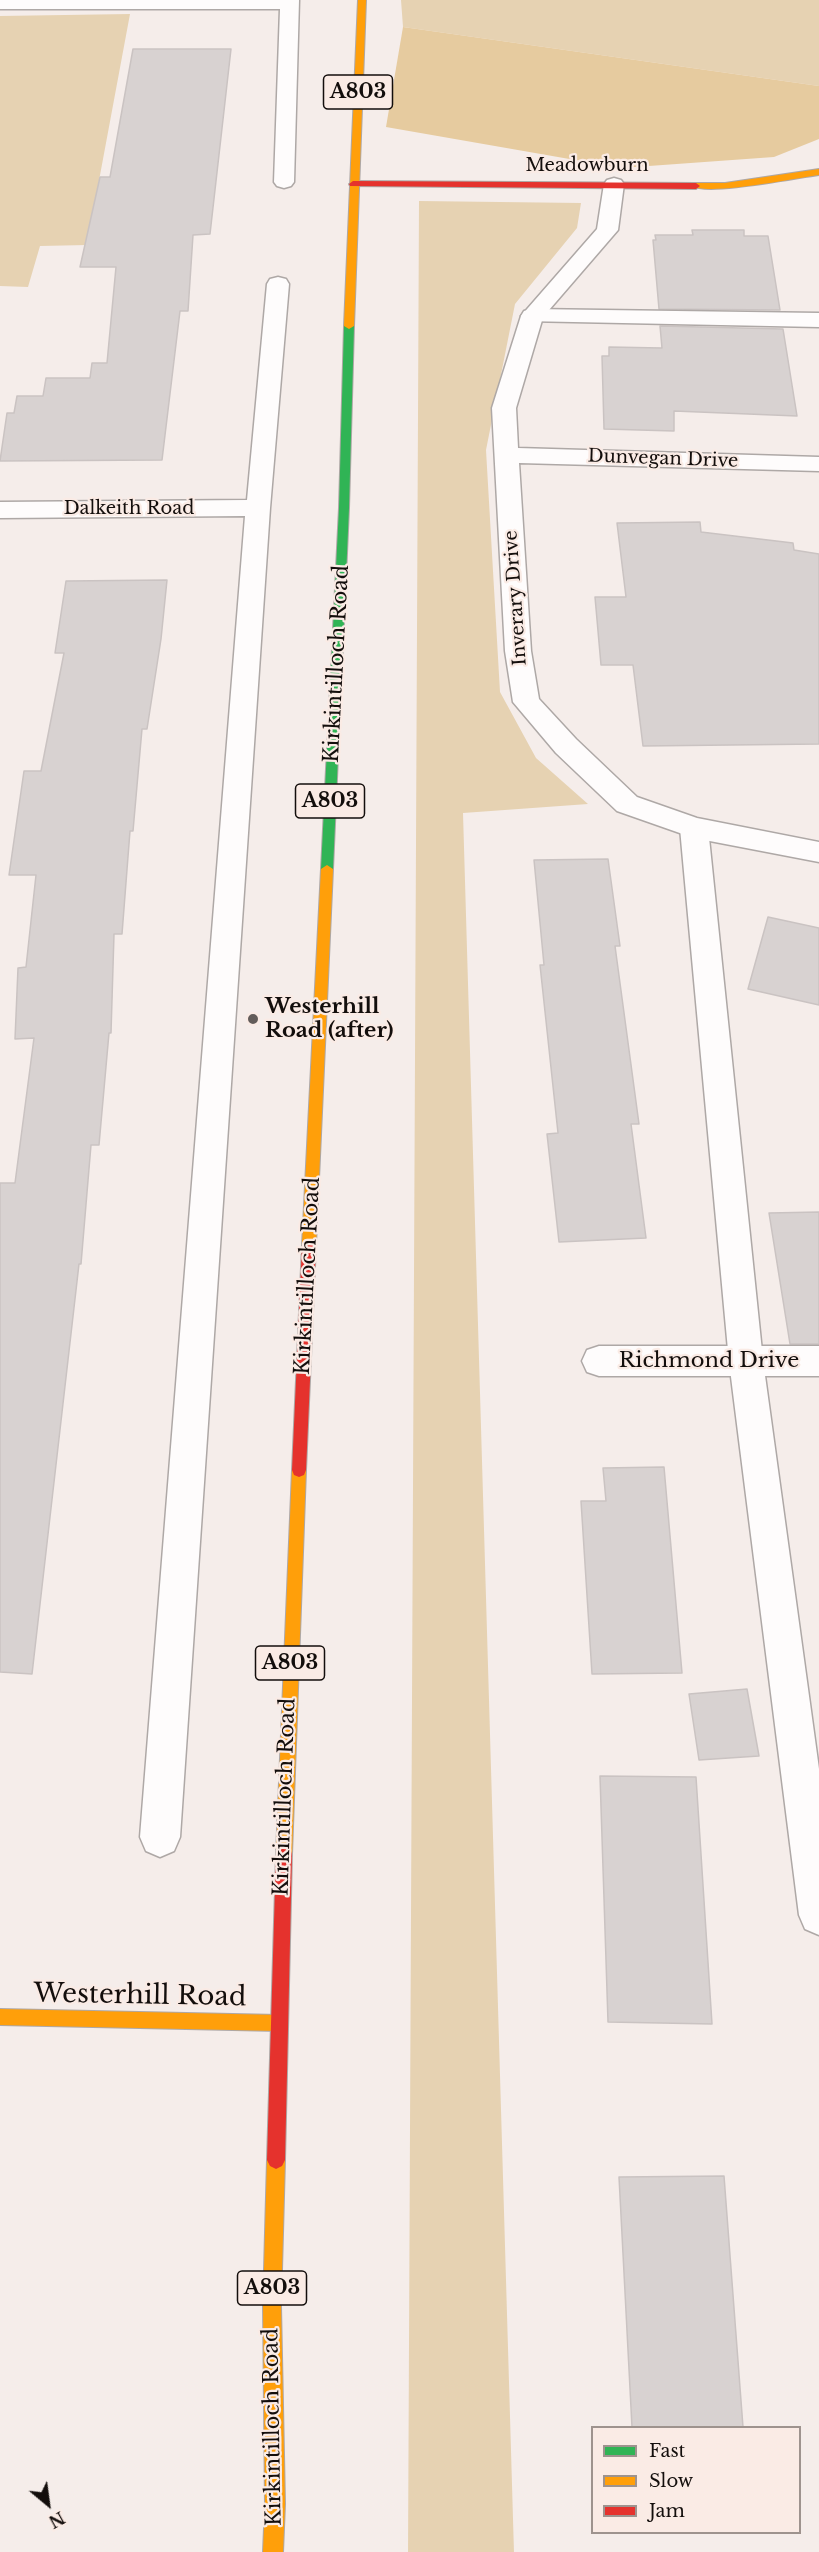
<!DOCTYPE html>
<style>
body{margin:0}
#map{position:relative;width:819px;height:2552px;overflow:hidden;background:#f5edea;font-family:"Libre Baskerville",serif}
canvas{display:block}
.legend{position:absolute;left:591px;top:2426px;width:210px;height:108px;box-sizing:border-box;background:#faebe5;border:2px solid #9e938e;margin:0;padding:8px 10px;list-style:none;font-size:18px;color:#130e0c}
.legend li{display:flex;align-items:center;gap:12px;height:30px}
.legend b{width:30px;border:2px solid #9e938e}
.north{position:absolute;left:18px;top:2474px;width:60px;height:60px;-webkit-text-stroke:4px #faebe5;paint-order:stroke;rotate:151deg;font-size:16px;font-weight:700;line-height:24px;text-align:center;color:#130e0c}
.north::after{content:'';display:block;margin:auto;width:21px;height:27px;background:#130e0c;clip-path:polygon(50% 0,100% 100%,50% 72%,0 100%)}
</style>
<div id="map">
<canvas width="819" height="2552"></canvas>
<ul class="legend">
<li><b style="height:8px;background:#30b455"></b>Fast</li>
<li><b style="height:8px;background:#ff9f0a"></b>Slow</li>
<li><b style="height:8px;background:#e5322d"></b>Jam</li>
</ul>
<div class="north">N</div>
</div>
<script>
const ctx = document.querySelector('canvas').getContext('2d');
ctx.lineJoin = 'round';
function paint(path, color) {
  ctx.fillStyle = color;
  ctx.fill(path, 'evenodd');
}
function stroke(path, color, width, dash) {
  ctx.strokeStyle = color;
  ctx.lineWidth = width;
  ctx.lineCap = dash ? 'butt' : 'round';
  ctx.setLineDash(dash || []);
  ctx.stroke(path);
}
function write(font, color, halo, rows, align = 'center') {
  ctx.font = font + ' "Libre Baskerville",serif';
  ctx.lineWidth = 4.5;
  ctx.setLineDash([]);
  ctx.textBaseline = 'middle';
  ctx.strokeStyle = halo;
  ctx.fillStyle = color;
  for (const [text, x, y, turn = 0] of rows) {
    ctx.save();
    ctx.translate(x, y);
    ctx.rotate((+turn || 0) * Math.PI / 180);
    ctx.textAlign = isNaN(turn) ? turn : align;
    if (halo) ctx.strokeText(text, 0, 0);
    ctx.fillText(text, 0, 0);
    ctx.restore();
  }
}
paint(new Path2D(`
 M 401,0 L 819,0 L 819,86 L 403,27 Z
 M 130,14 L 87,245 L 40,246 L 28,287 L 0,286 L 0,16 Z
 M 419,201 L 581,203 L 577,228 L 515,304 L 486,450 L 500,692 L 536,758 L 588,804 L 463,813 L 514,2552 L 408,2552 Z`), '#e6d2b2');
paint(new Path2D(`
 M 403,27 L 819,86 L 819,139 L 774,157 L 621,168 L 386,127 Z`), '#e6cb9f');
const building = new Path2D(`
 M 133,49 L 231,49 L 210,234 L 193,235 L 188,311 L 180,311 L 162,460 L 0,461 L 7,413 L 14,413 L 17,396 L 43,396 L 46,378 L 90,378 L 92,363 L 107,363 L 116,267 L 80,267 L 100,177 L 110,177 Z
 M 692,230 L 744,230 L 744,236 L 768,236 L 780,310 L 659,309 L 653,240 L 656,240 L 655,235 L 693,235 Z
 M 660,326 L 783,329 L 797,416 L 674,411 L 674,431 L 604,429 L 602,356 L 609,356 L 609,347 L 662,348 Z
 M 700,522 L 701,532 L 793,543 L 794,550 L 819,554 L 819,744 L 643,746 L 633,665 L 601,665 L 595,597 L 626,597 L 617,523 Z
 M 167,580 L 161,639 L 147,729 L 142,729 L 133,831 L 130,831 L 122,934 L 114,934 L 111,1033 L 109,1033 L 99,1145 L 91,1145 L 81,1264 L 79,1264 L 32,1674 L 0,1672 L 0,1183 L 15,1183 L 34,1038 L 15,1039 L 18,968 L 26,967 L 36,875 L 9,875 L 24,771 L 41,771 L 64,653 L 55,653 L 66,581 Z
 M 608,859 L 620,946 L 615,946 L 639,1124 L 631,1124 L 646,1238 L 559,1242 L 547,1134 L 558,1133 L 540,965 L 544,965 L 534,860 Z
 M 768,917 L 819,928 L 819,1005 L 748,989 Z
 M 819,1212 L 819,1344 L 790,1344 L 769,1213 Z
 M 664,1467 L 682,1673 L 592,1674 L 581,1501 L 606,1501 L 603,1468 Z
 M 747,1689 L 759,1756 L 699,1760 L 689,1694 Z
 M 600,1776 L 696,1777 L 712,2024 L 608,2022 Z
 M 724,2176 L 743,2427 L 632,2427 L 619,2177 Z`);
paint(building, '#d8d2d1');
stroke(building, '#cac3c2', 1.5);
const lane = new Path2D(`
 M 532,309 L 819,313 L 819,327 L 524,321 L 521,316 L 524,311 Z
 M 694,818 L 704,821 L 708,828 L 763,1361 L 819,1769 L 819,1935 L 805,1929 L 799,1915 L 729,1361 L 680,828 L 684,821 Z`);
const street = new Path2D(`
 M 0,0 L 299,0 L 294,182 L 291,186 L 284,188 L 277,186 L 274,182 L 280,9 L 0,9 Z
 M 614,178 L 621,180 L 624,184 L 618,230 L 543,317 L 516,408 L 518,448 L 819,457 L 819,471 L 519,463 L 531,651 L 539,699 L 576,739 L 637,797 L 697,818 L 819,842 L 819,862 L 694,838 L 617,811 L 556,753 L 513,702 L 505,651 L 492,408 L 521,316 L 597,229 L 604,184 L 607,180 Z
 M 278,277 L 286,279 L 289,284 L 270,508 L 180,1837 L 174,1851 L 160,1857 L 146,1851 L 140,1837 L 245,516 L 0,518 L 0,502 L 247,500 L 267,284 L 270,279 Z
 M 599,1346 L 819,1346 L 819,1376 L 599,1376 L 587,1372 L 582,1361 L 587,1350 Z`);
const fast = new Path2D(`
 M 349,323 L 354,326 L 349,508 L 333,869 L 327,873 L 321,869 L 339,508 L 344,326 Z`);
const slow = new Path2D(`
 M 358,0 L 366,0 L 354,326 L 349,329 L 344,326 Z
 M 819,169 L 819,175 C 796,178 708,196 692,186 L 696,183 L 725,183 Z
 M 327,865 L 333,869 L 316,1245 L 314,1249 L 304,1249 L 302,1245 L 321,869 Z
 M 299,1463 L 304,1465 L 306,1470 L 292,1854 L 290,1860 L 284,1862 L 278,1860 L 276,1854 L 292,1470 L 294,1465 Z
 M 0,2009 L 279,2015 L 285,2017 L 287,2023 L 285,2029 L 279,2031 L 0,2025 Z
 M 276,2151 L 282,2154 L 285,2160 L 281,2306 L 285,2504 L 283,2552 L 263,2552 L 265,2504 L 263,2306 L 267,2160 L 270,2154 Z`);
const jam = new Path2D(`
 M 353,181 L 696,183 L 700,186 L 696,189 L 350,186 L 349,184 Z
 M 309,1239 L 314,1241 L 316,1245 L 306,1470 L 304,1475 L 299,1477 L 294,1475 L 292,1470 L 302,1245 L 304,1241 Z
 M 284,1846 L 290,1848 L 292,1854 L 285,2160 L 282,2166 L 276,2169 L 270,2166 L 267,2160 L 276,1854 L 278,1848 Z`);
stroke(lane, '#aea8a6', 3);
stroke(street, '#aea8a6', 3);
stroke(fast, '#aea8a6', 2);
stroke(slow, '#aea8a6', 2);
stroke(jam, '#aea8a6', 2);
paint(lane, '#fefcfc');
paint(street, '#fefcfc');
paint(fast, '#30b455');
paint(slow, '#ff9f0a');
paint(jam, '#e5322d');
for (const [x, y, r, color] of [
 [253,1019,6,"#625c5a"]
]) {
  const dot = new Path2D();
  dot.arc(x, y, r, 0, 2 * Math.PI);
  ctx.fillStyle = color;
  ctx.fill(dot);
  stroke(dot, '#faebe5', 2);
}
write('18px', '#130e0c', '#faebe5', [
 ["Meadowburn",587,166],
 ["Dunvegan Drive",663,459,2],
 ["Dalkeith Road",129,509],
 ["Inverary Drive",516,598,-94]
]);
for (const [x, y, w] of [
 [358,92,69],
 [330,801,69],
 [290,1663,69],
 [272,2288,69]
]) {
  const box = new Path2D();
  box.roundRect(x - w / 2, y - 17, w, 34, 4.5);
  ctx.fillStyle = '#faebe5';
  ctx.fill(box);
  stroke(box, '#130e0c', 1.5);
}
write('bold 20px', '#130e0c', null, [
 ["A803",358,92],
 ["A803",330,801],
 ["A803",290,1663],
 ["A803",272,2288]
]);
write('21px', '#130e0c', '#faebe5', [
 ["Kirkintilloch Road",337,664,-87],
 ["Kirkintilloch Road",308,1276,-87],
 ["Richmond Drive",709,1361],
 ["Kirkintilloch Road",285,1797,-88],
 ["Kirkintilloch Road",273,2427,-91]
]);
write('bold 21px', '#130e0c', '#faebe5', [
 ["Westerhill",265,1007],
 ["Road (after)",265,1031]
], 'left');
write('26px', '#130e0c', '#faebe5', [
 ["Westerhill Road",140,1996,1]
]);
</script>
